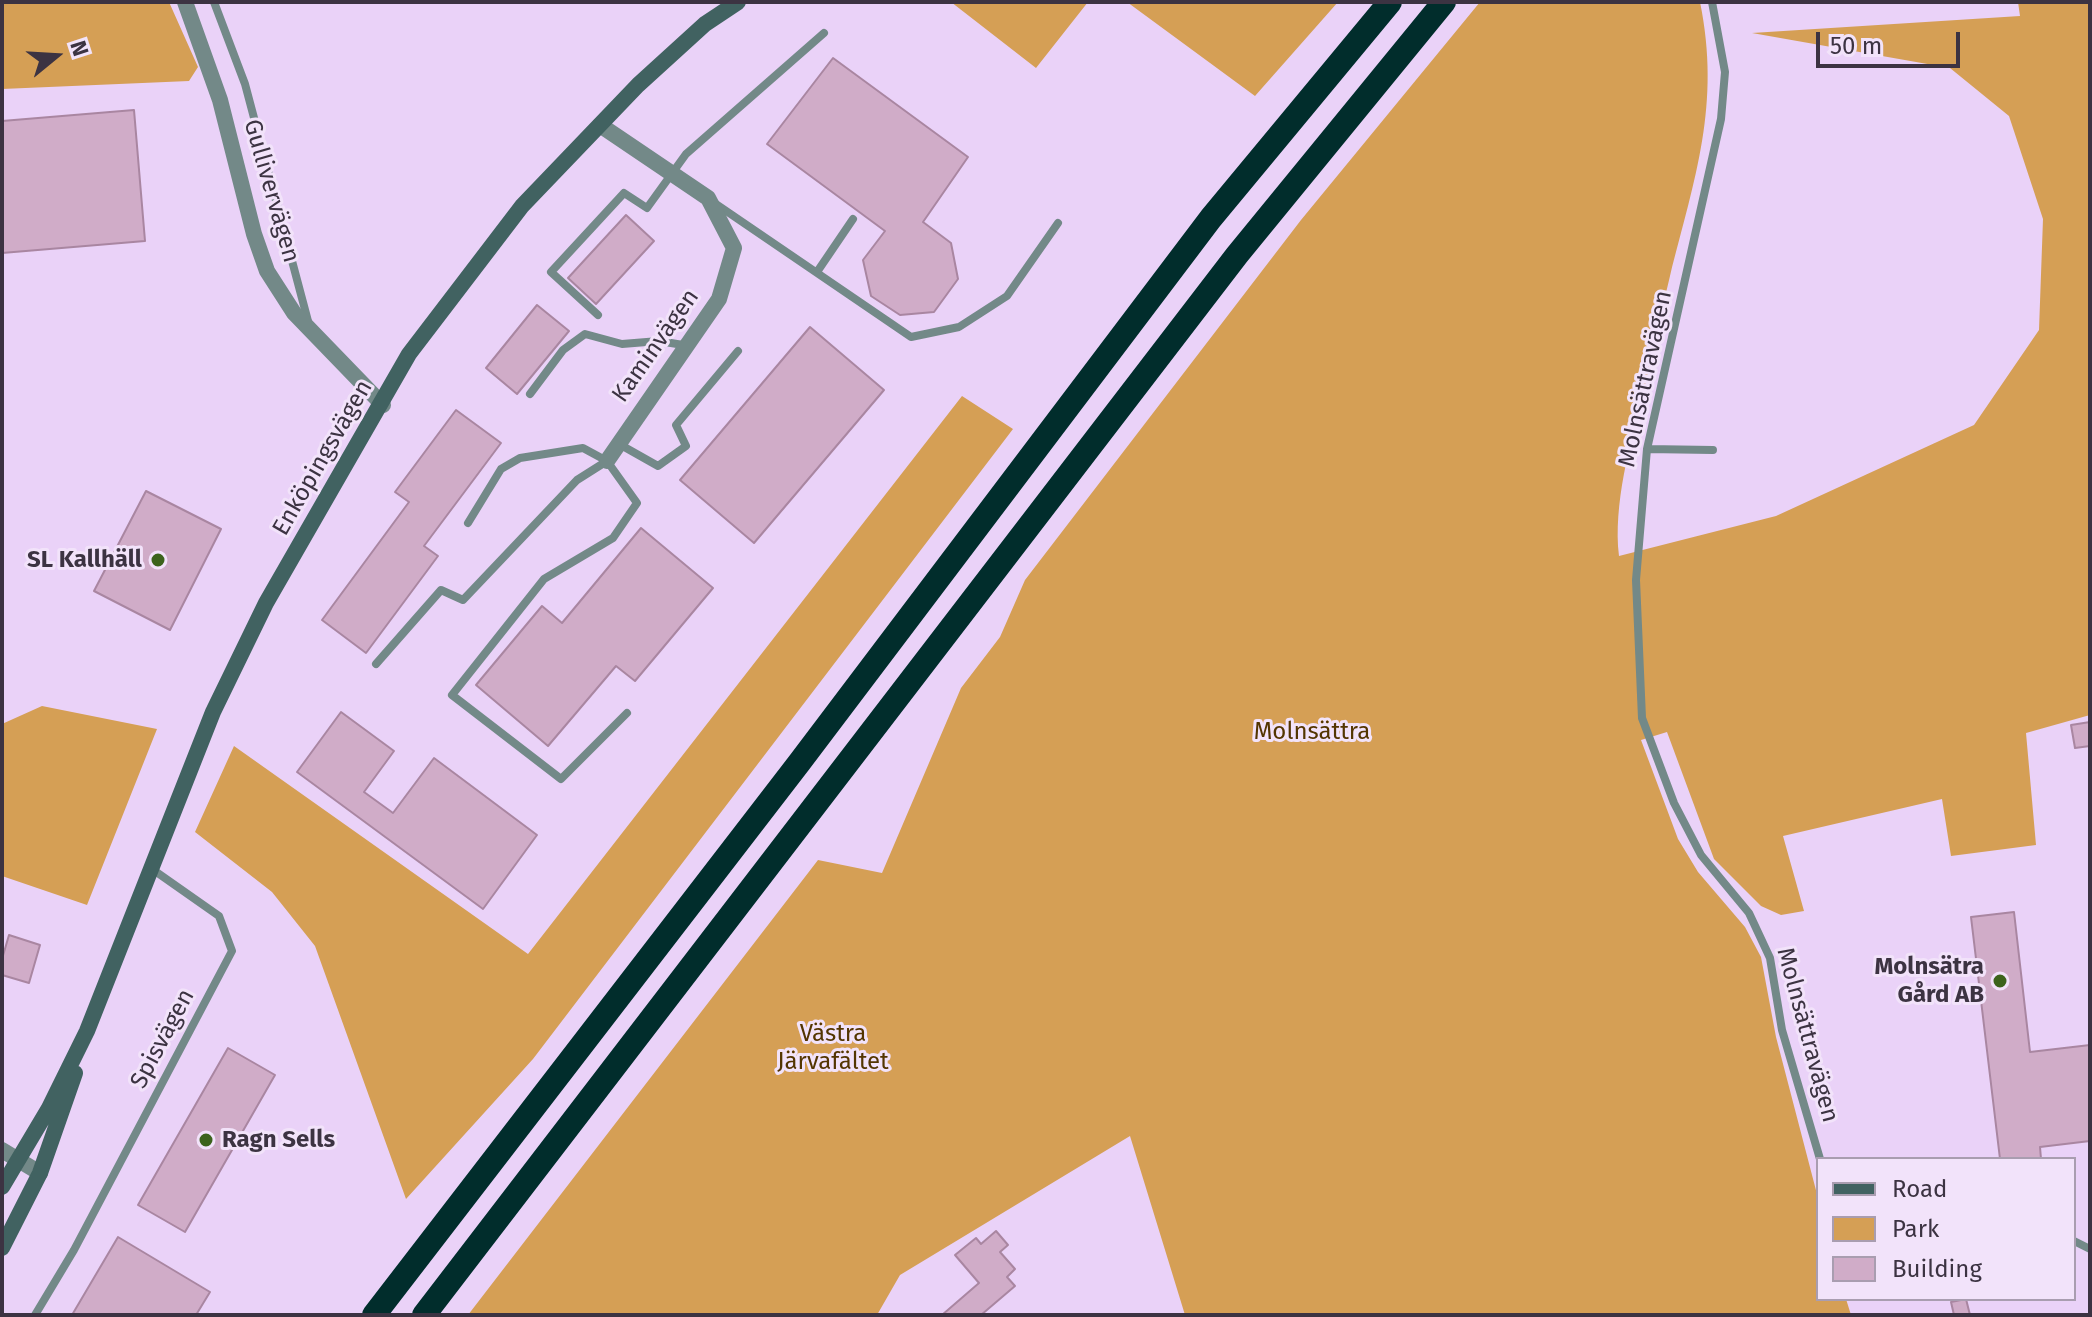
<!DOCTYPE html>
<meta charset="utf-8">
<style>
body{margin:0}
#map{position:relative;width:2092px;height:1317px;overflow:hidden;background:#ead2f8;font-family:"Fira Sans",sans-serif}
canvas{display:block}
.frame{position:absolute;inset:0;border:4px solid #3c3342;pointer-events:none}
.legend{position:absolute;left:1816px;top:1157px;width:260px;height:144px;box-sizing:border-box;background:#f2e3fa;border:2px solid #a99db0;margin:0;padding:10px 14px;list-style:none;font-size:24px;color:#3c3342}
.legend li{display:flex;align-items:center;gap:16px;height:40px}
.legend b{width:40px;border:2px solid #a99db0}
.north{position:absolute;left:16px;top:16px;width:80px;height:80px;-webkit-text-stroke:6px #f2e3fa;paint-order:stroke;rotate:72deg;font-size:22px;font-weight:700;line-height:32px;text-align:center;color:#3c3342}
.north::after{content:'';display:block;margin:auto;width:28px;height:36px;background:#3c3342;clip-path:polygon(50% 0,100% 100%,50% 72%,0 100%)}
.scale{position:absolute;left:1816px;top:32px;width:144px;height:36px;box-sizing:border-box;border:4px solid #3c3342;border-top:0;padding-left:10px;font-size:24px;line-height:28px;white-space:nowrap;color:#3c3342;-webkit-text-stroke:6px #f2e3fa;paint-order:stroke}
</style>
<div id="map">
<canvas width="2092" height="1317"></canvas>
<div class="frame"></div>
<ul class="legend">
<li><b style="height:10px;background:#416261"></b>Road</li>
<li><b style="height:22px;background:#d59f55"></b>Park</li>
<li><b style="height:22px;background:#d0acc8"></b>Building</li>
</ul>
<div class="north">N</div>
<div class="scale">50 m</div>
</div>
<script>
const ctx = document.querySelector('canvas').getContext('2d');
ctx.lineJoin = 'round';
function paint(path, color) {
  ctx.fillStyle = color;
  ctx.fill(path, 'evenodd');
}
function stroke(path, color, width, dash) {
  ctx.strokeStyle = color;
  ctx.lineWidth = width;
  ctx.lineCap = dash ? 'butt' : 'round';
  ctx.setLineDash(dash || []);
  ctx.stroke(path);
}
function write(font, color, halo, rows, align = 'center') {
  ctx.font = font + ' "Fira Sans",sans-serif';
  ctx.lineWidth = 6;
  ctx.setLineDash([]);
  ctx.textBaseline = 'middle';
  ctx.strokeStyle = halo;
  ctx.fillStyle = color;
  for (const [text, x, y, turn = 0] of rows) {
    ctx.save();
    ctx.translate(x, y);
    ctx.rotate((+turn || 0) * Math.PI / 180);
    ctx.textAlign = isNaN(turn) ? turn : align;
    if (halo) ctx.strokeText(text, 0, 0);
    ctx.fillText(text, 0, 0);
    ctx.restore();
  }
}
paint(new Path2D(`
 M 2,2 L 169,2 L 198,67 L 189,81 L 2,89 Z
 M 951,2 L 1088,2 L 1036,68 Z
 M 1127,2 L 1338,2 L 1255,96 Z
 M 1480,2 L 1700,2 C 1721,105 1695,177 1670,276 C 1660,315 1653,355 1643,394 C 1630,444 1613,505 1619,556 L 1776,516 L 1974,425 L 2039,330 L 2043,219 L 2009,116 L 1950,68 L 1752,33 L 2020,16 L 2018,2 L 2090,2 L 2090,715 L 2026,733 L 2036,845 L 1951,856 L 1942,799 L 1783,836 L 1804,911 L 1781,915 L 1761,906 L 1714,859 L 1667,732 L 1641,740 L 1678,839 L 1698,872 L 1745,927 L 1761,957 L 1776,1037 L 1818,1198 L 1818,1299 L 1846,1299 L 1851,1315 L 1185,1315 L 1130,1136 L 900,1275 L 877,1315 L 468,1315 L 818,860 L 882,873 L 961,688 L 1000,637 L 1025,580 L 1301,220 Z
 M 962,396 L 1013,429 L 533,1059 L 406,1199 L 315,946 L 272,892 L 195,832 L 234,746 L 528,954 Z
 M 42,706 L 157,729 L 87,905 L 2,876 L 2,724 Z`), '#d59f55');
const building = new Path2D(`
 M 833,58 L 968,157 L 923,222 L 951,243 L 958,279 L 934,312 L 900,315 L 871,296 L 863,260 L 885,231 L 767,144 Z
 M 134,110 L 145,241 L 2,253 L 2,121 Z
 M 626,215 L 654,241 L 596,304 L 568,278 Z
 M 537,305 L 569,331 L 517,394 L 486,368 Z
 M 810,327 L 884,390 L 754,543 L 680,480 Z
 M 456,410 L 501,443 L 424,546 L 438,556 L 366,653 L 322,620 L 409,502 L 395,492 Z
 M 146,491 L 221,529 L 170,630 L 94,591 Z
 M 641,528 L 713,588 L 635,681 L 616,666 L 548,746 L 476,685 L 542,606 L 562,623 Z
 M 341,712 L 394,751 L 364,792 L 393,813 L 434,758 L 537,835 L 483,909 L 297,772 Z
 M 2090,722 L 2090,746 L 2075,748 L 2071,725 Z
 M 2014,912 L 2030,1052 L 2090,1045 L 2090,1141 L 2040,1147 L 2041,1159 L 2000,1159 L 1971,917 Z
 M 9,935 L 40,945 L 29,983 L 2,975 L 2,959 Z
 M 228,1048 L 275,1075 L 185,1232 L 138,1205 Z
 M 996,1231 L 1008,1245 L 1000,1252 L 1015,1269 L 1007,1277 L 1015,1286 L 981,1315 L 942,1315 L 979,1283 L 955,1255 L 976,1238 L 981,1244 Z
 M 118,1237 L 210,1292 L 196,1315 L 72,1315 Z
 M 1966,1299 L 1970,1315 L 1954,1315 L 1951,1302 Z`);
paint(building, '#d0acc8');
stroke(building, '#a986a1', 2);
stroke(new Path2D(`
 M 214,2 L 245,84 L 308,321
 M 1712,2 L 1725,72 L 1721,119 L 1647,449 L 1636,580 L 1642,718 L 1674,803 L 1701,855 L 1749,913 L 1770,958 L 1782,1030 L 1820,1159
 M 713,202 L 911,337 L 959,327 L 1007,296 L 1058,223
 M 817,272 L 853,219
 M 598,315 L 551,272 L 624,193 L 647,208 L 686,154 L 824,33
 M 530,394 L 563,350 L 585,334 L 622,344 L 659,341 L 689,346
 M 619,444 L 658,466 L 686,446 L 676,425 L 738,351
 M 1647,449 L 1713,450
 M 468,523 L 501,469 L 520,458 L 583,448 L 607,461 L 637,503 L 613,538 L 544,579 L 452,695 L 561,779 L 627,713
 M 376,664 L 441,590 L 463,600 L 577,480 L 607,461
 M 2074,1241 L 2090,1249
 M 35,1315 L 74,1250 L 232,951 L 219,916 L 152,869`), '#738988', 8);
stroke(new Path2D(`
 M 185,2 L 220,100 L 254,234 L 267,271 L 294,313 L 383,405
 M 600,125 L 708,198 L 734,248 L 719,299 L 607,461
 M 2,1150 L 40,1173`), '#738988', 16);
stroke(new Path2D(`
 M 2,1187 L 49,1108 L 87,1031 L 213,712 L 266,603 L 409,354 L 522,206 L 638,85 L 705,24 L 738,2
 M 2,1248 L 40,1173 L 75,1073`), '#416261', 16);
stroke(new Path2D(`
 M 374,1315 L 799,763 L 1211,218 L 1390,2
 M 424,1315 L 1237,255 L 1444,2`), '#012d2c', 24);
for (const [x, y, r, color] of [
 [158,560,8,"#3c631c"],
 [2000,981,8,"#3c631c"],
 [206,1140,8,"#3c631c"]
]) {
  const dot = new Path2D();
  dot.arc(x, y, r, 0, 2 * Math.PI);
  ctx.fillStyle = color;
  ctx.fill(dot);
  stroke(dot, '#f2e3fa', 3);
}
write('24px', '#3c3342', '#f2e3fa', [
 ["Gullivervägen",271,191,74],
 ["Kaminvägen",656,346,-55],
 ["Molnsättravägen",1646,379,-78],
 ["Enköpingsvägen",323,458,-60],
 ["Molnsättravägen",1807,1035,75],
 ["Spisvägen",163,1039,-62]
]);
write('bold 24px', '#3c3342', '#f2e3fa', [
 ["SL Kallhäll",142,560],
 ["Molnsätra",1984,967],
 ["Gård AB",1984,995],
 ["Ragn Sells",222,1140,"left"]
], 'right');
write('24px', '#533501', '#f2e3fa', [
 ["Molnsättra",1312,732],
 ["Västra",833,1034],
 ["Järvafältet",833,1062]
]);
</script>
